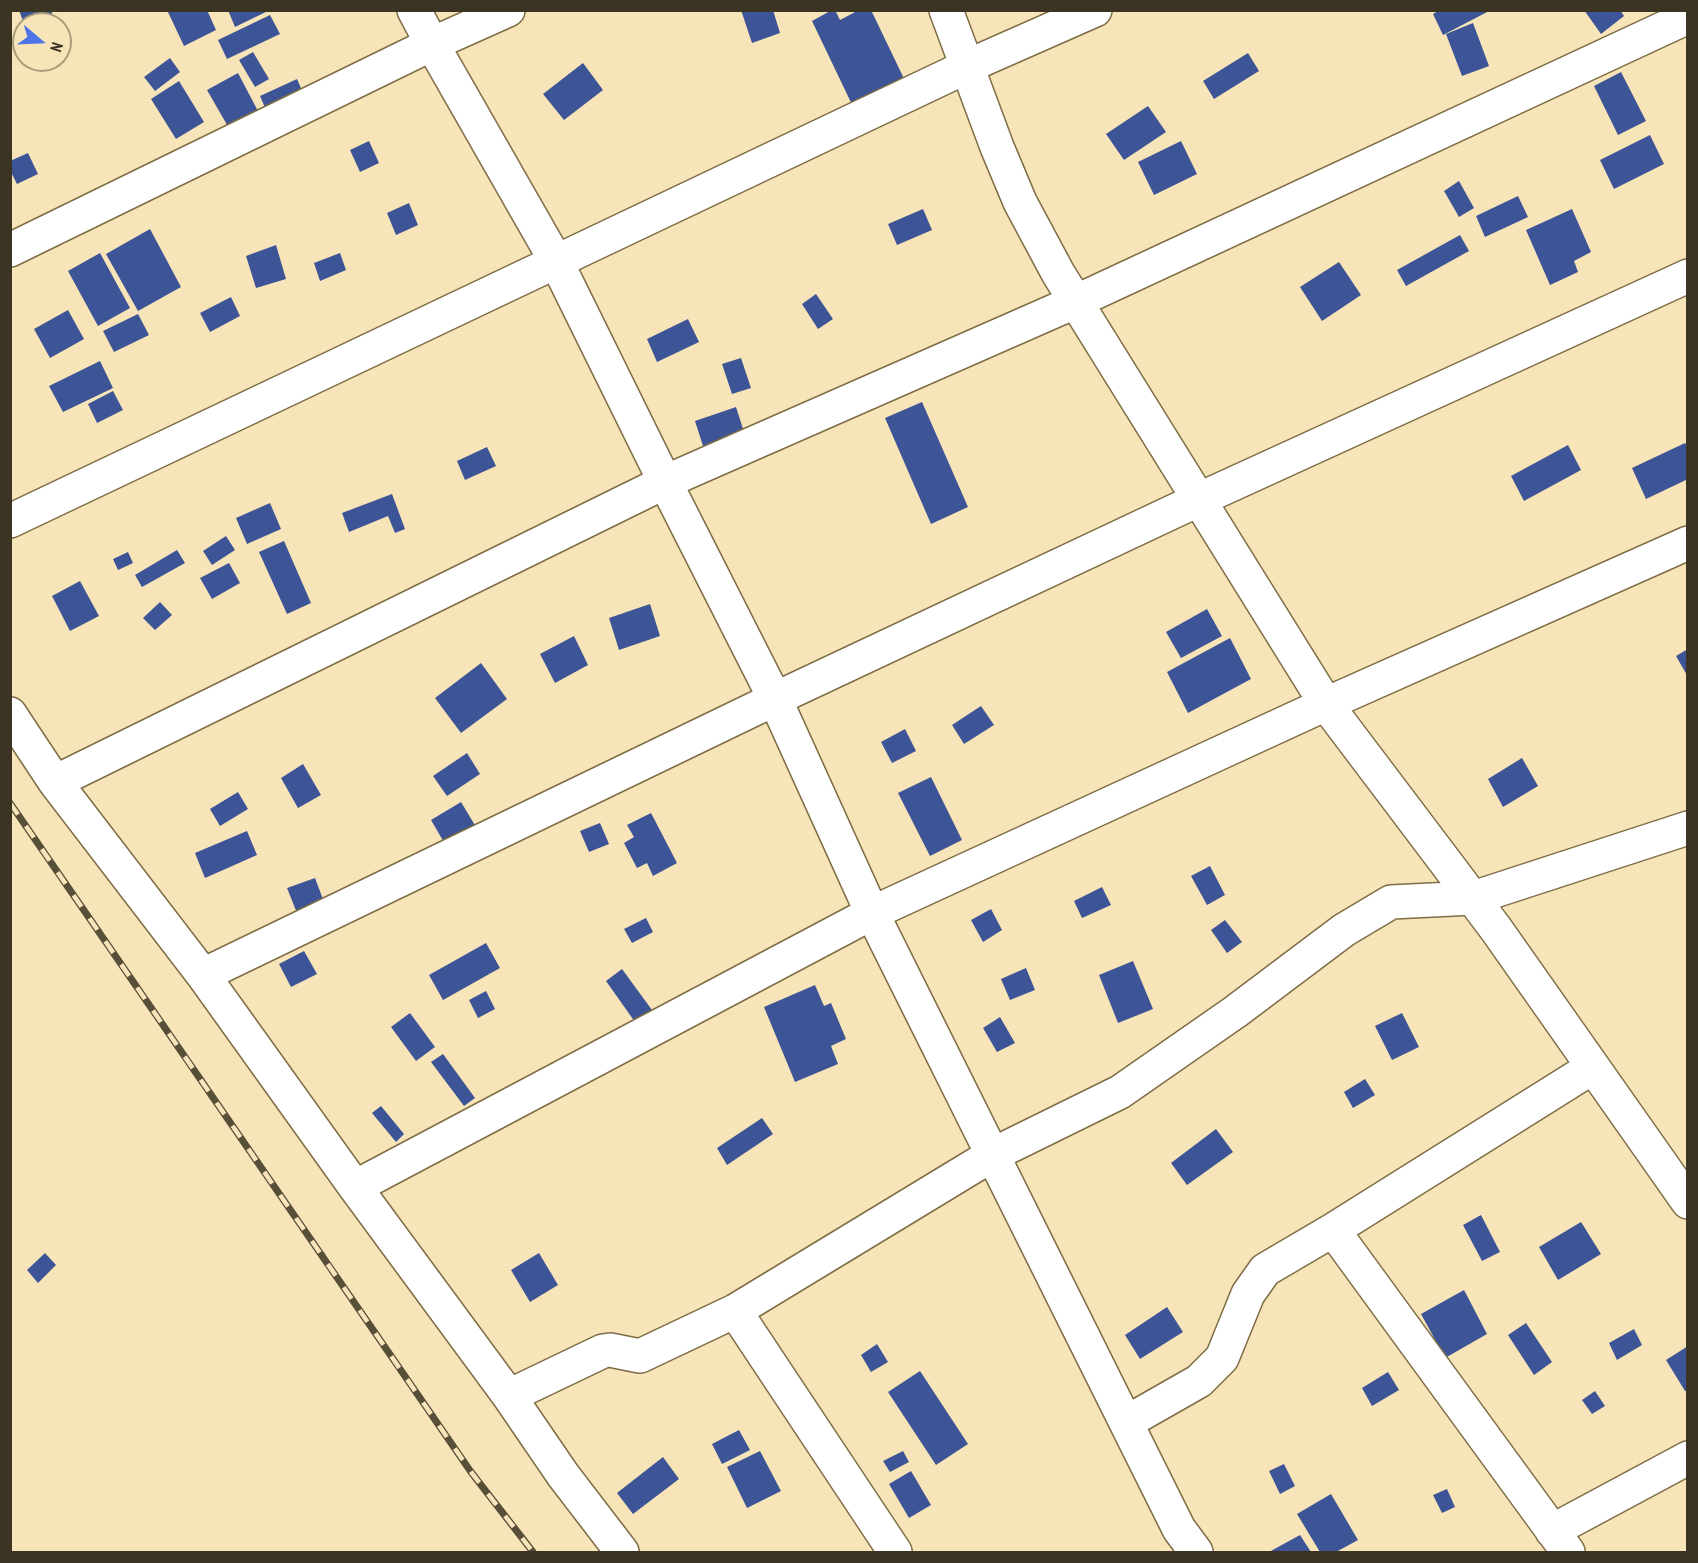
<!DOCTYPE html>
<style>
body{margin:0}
#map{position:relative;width:1698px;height:1563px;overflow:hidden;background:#f7e4b8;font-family:"PT Sans Narrow",sans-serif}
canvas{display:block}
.frame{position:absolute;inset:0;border:12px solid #3b3422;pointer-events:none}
.north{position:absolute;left:12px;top:12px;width:60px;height:60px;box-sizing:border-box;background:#f7e4b8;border:2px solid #ac9e7c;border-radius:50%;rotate:109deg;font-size:16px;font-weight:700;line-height:24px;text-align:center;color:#3b3422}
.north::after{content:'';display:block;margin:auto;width:21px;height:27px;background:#4d74e7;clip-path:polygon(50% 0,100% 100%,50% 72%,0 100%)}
</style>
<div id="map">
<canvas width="1698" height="1563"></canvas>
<div class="frame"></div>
<div class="north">N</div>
</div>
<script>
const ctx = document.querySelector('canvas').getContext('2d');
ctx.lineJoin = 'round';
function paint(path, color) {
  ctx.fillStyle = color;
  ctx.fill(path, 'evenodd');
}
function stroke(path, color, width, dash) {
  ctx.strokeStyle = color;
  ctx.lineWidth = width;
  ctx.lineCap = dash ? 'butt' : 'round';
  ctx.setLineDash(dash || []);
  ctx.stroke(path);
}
paint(new Path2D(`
 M 19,10 L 51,10 L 56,24 L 24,24 Z
 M 167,10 L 207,10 L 216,30 L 184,46 Z
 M 228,10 L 270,10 L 235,27 Z
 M 741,10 L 773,10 L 780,33 L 752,43 Z
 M 832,10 L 835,10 L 840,20 L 859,10 L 871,10 L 909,89 L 857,115 L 812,21 Z
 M 1440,10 L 1491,10 L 1443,35 L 1433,14 Z
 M 1584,10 L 1620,10 L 1624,16 L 1601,34 Z
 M 270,15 L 280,34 L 227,59 L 218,40 Z
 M 1473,23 L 1489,66 L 1462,76 L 1446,34 Z
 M 253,52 L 269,79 L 255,87 L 239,60 Z
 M 1248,53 L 1259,71 L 1214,99 L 1203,81 Z
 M 170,58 L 180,72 L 155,91 L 144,77 Z
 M 583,63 L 603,90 L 564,120 L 543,94 Z
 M 1621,72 L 1646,121 L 1618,135 L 1594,86 Z
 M 238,73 L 259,113 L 230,130 L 207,90 Z
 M 297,79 L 307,102 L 270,119 L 260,96 Z
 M 179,81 L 204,122 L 176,139 L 151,99 Z
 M 1148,106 L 1166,132 L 1124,160 L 1106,134 Z
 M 1650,135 L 1664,164 L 1614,189 L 1600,160 Z
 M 369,141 L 379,163 L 360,172 L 350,150 Z
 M 1181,141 L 1197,174 L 1154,195 L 1138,162 Z
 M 28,153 L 38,174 L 17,184 L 10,170 L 10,161 Z
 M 1459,181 L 1474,208 L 1459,217 L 1444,191 Z
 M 1518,196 L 1528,217 L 1485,237 L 1476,216 Z
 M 409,203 L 418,225 L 396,235 L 387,213 Z
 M 923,209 L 932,230 L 897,245 L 888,224 Z
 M 1572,209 L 1591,252 L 1574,261 L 1578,272 L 1550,285 L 1526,230 Z
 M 150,229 L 181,287 L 138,311 L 106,254 Z
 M 1460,235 L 1469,251 L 1406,286 L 1397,270 Z
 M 276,245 L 286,279 L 256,288 L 246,256 Z
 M 100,253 L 130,308 L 98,326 L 68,271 Z
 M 340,253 L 346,270 L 320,281 L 314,263 Z
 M 1339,262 L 1361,295 L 1322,321 L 1300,287 Z
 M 816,294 L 833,319 L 818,329 L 802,304 Z
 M 231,297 L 240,316 L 210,332 L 200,313 Z
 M 68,310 L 84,339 L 50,358 L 34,329 Z
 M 138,314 L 149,335 L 114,352 L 103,331 Z
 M 688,319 L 699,342 L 657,362 L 647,339 Z
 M 741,358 L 751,388 L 732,394 L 722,364 Z
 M 100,361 L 113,388 L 63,412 L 49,386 Z
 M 113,391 L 123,410 L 97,423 L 88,404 Z
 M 922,402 L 968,507 L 931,524 L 885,418 Z
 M 736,407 L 745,435 L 704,449 L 695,421 Z
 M 1685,443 L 1688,448 L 1688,479 L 1646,499 L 1632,468 Z
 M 1568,445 L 1581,470 L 1524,501 L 1511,476 Z
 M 487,447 L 496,466 L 465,480 L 457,461 Z
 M 392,494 L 405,529 L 395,533 L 388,516 L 349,532 L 342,513 Z
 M 270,503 L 281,529 L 247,544 L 236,518 Z
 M 226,536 L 235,550 L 212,565 L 203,551 Z
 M 284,541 L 311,603 L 287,614 L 259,552 Z
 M 177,550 L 185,563 L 142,587 L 135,575 Z
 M 128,552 L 133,563 L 118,570 L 113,559 Z
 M 229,563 L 240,583 L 212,599 L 200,578 Z
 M 80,581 L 99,616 L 70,631 L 52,596 Z
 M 160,602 L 172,615 L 155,630 L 143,618 Z
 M 650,604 L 660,636 L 619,650 L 609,618 Z
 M 1207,609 L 1222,636 L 1181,658 L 1166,632 Z
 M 574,636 L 588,665 L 555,683 L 540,654 Z
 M 1230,638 L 1251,679 L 1188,713 L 1167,672 Z
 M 1688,649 L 1688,677 L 1676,656 Z
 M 481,663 L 507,699 L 461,733 L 435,698 Z
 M 981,706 L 994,725 L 964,744 L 952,725 Z
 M 905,729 L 916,751 L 892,763 L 881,742 Z
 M 467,753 L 480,774 L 447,796 L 433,776 Z
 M 1522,758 L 1538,786 L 1503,807 L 1488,779 Z
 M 303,764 L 321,795 L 298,808 L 281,778 Z
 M 931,777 L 962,840 L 930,856 L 898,793 Z
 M 238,792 L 248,809 L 220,826 L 210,809 Z
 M 461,802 L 479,832 L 449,851 L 431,820 Z
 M 651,813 L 677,863 L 653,876 L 647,863 L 637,868 L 624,843 L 634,837 L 627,825 Z
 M 600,823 L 609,844 L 589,852 L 580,831 Z
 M 247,831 L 257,855 L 205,878 L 195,853 Z
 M 1210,866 L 1225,895 L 1207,905 L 1191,876 Z
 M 315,878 L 324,902 L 297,913 L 287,888 Z
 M 1102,887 L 1111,905 L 1082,918 L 1074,901 Z
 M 991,909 L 1002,930 L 983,942 L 971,920 Z
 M 646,918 L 653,932 L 632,943 L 624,929 Z
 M 1225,920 L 1242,942 L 1227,953 L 1211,930 Z
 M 486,943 L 500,968 L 443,1000 L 429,975 Z
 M 304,951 L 317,974 L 291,987 L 279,964 Z
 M 1133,961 L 1153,1009 L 1118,1023 L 1099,975 Z
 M 1026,968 L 1035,990 L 1010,1000 L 1001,979 Z
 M 622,969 L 652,1010 L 635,1022 L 606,981 Z
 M 815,985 L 824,1006 L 831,1003 L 846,1039 L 831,1046 L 838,1064 L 795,1082 L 764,1007 Z
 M 486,991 L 495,1009 L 478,1018 L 469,1000 Z
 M 410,1013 L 435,1047 L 416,1061 L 391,1027 Z
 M 1402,1013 L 1419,1047 L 1392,1060 L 1375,1026 Z
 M 1000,1017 L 1015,1043 L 997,1052 L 983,1028 Z
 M 443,1054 L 475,1098 L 464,1106 L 431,1062 Z
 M 1365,1079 L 1375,1095 L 1353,1108 L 1344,1092 Z
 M 381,1106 L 404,1134 L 396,1142 L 372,1113 Z
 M 762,1118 L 773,1134 L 727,1165 L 717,1148 Z
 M 1216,1129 L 1233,1152 L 1187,1185 L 1171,1163 Z
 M 1481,1215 L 1500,1252 L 1482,1261 L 1463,1225 Z
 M 1581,1222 L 1601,1254 L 1558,1280 L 1539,1247 Z
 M 45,1253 L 56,1265 L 38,1283 L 27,1270 Z
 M 539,1253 L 558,1285 L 530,1302 L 511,1270 Z
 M 1464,1290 L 1487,1334 L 1445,1358 L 1421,1314 Z
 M 1167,1307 L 1183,1332 L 1140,1359 L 1125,1335 Z
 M 1526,1323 L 1552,1362 L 1534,1375 L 1508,1335 Z
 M 1634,1329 L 1642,1345 L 1617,1360 L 1609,1343 Z
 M 877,1344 L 888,1362 L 871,1372 L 861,1355 Z
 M 1688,1346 L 1688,1390 L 1685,1391 L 1666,1360 Z
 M 920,1371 L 968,1444 L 936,1465 L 888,1392 Z
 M 1388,1372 L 1399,1390 L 1372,1406 L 1362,1388 Z
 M 1595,1391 L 1605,1406 L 1592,1414 L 1582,1400 Z
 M 739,1430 L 750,1450 L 722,1464 L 712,1444 Z
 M 760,1451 L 781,1491 L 747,1508 L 727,1467 Z
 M 903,1451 L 909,1462 L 890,1472 L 883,1461 Z
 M 663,1457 L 679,1479 L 633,1514 L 617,1493 Z
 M 1284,1464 L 1295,1486 L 1280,1494 L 1269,1471 Z
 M 911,1471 L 931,1505 L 909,1518 L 889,1484 Z
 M 1447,1489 L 1455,1507 L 1442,1513 L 1433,1495 Z
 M 1331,1494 L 1358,1540 L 1336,1552 L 1320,1552 L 1297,1514 Z
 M 1300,1535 L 1311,1552 L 1269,1552 Z`), '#3d5496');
const minor = new Path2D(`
 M 414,10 L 432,44 L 556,261 L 665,482 L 775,699 L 872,913 L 1179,1529 L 1196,1552
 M 946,10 L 997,147 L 1020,202 L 1058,273 L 1326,704 L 1496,929 L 1688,1202
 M 10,250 L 432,44 L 508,10
 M 10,521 L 968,66 L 1095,10
 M 10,714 L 55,782 L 203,975 L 355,1187 L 509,1396 L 563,1475 L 622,1552
 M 55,782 L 665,482 L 1077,301 L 1688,17
 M 203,975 L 775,699 L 1200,499 L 1688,276
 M 355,1187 L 872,913 L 1326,704 L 1688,543
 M 1333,1230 L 1568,1552
 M 735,1311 L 895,1552
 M 509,1396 L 603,1351 L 610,1350 L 640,1356 L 735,1311 L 992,1155 L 1120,1092 L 1235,1012 L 1344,930 L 1391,902 L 1473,898 L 1688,828
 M 1127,1422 L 1199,1381 L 1222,1358 L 1248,1294 L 1265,1270 L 1333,1230 L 1593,1067
 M 1552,1531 L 1688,1458`);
stroke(minor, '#7e6d45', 36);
stroke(minor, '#fff', 33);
const rail = new Path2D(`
 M 10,803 L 471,1472 L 533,1552`);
stroke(rail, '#584f39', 7);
stroke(rail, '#f7e4b8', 4.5, [14]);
</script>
